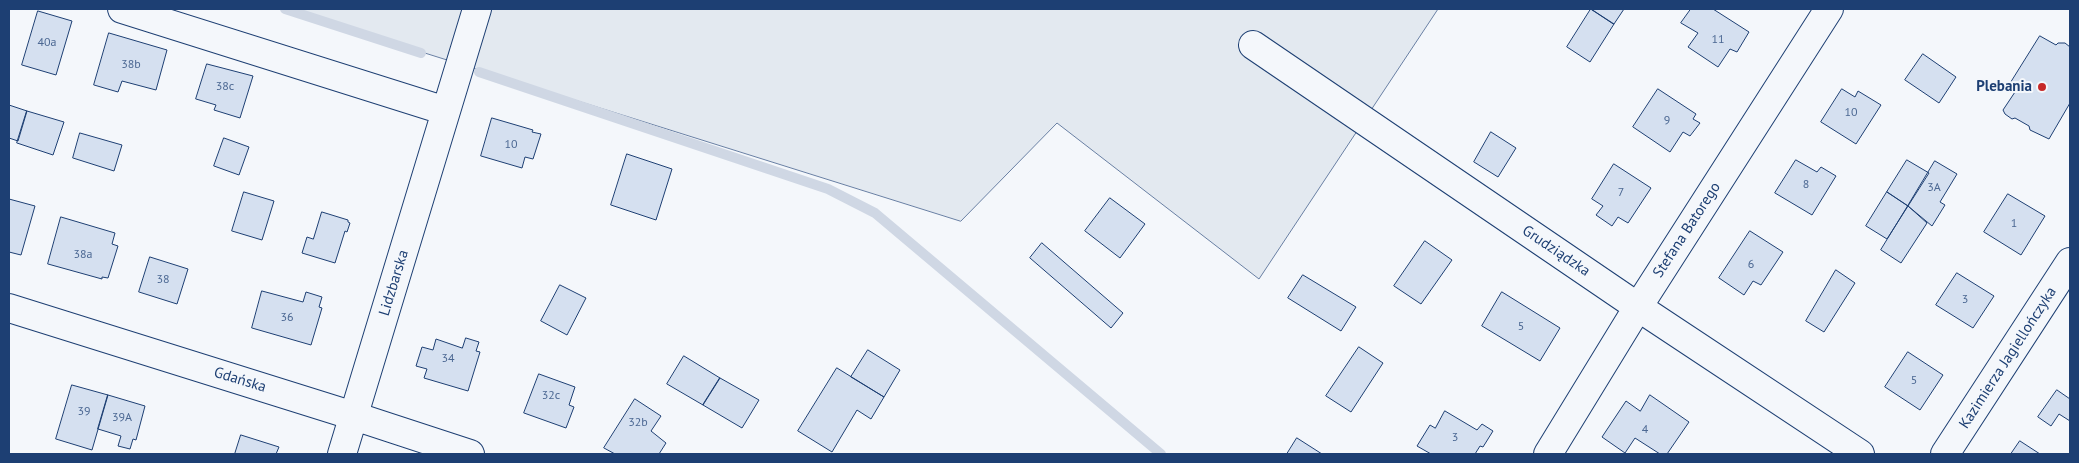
<!DOCTYPE html>
<meta charset="utf-8">
<style>
body{margin:0}
#map{position:relative;width:2079px;height:463px;overflow:hidden;background:#f4f7fb;font-family:"PT Sans",sans-serif}
canvas{display:block}
.frame{position:absolute;inset:0;border:10px solid #1d3f73;pointer-events:none}
</style>
<div id="map">
<canvas width="2079" height="463"></canvas>
<div class="frame"></div>
</div>
<script>
const ctx = document.querySelector('canvas').getContext('2d');
ctx.lineJoin = 'round';
function paint(path, color) {
  ctx.fillStyle = color;
  ctx.fill(path, 'evenodd');
}
function stroke(path, color, width, dash) {
  ctx.strokeStyle = color;
  ctx.lineWidth = width;
  ctx.lineCap = dash ? 'butt' : 'round';
  ctx.setLineDash(dash || []);
  ctx.stroke(path);
}
function write(font, color, halo, rows, align = 'center') {
  ctx.font = font + ' "PT Sans",sans-serif';
  ctx.lineWidth = 4;
  ctx.setLineDash([]);
  ctx.textBaseline = 'middle';
  ctx.strokeStyle = halo;
  ctx.fillStyle = color;
  for (const [text, x, y, turn = 0] of rows) {
    ctx.save();
    ctx.translate(x, y);
    ctx.rotate((+turn || 0) * Math.PI / 180);
    ctx.textAlign = isNaN(turn) ? turn : align;
    if (halo) ctx.strokeText(text, 0, 0);
    ctx.fillText(text, 0, 0);
    ctx.restore();
  }
}
const green = new Path2D(`
 M 285,9 L 1438,9 L 1259,279 L 1057,123 L 961,221 Z`);
paint(green, '#e3e9f0');
stroke(green, '#687fa3', 1);
stroke(new Path2D(`
 M 285,9 L 421,53
 M 479,72 L 828,189 L 875,213 L 1161,454`), '#cfd7e4', 10);
const building = new Path2D(`
 M 1591,9 L 1624,9 L 1614,24 Z
 M 1591,9 L 1614,24 L 1590,62 L 1567,47 Z
 M 1691,9 L 1713,9 L 1749,32 L 1737,52 L 1730,49 L 1718,67 L 1688,47 L 1698,33 L 1681,23 Z
 M 38,11 L 72,21 L 56,75 L 22,65 Z
 M 109,33 L 167,50 L 156,90 L 122,81 L 118,92 L 94,85 Z
 M 2040,36 L 2056,45 L 2058,43 L 2065,43 L 2070,47 L 2070,103 L 2049,139 L 2030,130 L 2029,126 L 2015,118 L 2012,119 L 2005,114 L 2003,110 L 2017,89 L 2010,84 Z
 M 1923,54 L 1956,77 L 1939,103 L 1905,80 Z
 M 207,64 L 253,76 L 240,118 L 214,110 L 216,105 L 196,99 Z
 M 1658,89 L 1696,114 L 1693,119 L 1700,123 L 1690,136 L 1683,132 L 1670,152 L 1633,127 Z
 M 1842,89 L 1855,97 L 1858,91 L 1881,105 L 1856,144 L 1821,122 Z
 M 9,105 L 27,111 L 18,141 L 9,138 Z
 M 27,111 L 64,122 L 53,155 L 17,143 Z
 M 492,118 L 533,130 L 532,132 L 541,134 L 533,159 L 525,157 L 522,168 L 481,156 Z
 M 1491,132 L 1516,148 L 1498,177 L 1474,162 Z
 M 80,133 L 122,145 L 114,171 L 73,158 Z
 M 224,138 L 249,147 L 239,175 L 214,166 Z
 M 627,154 L 672,169 L 656,220 L 611,205 Z
 M 1796,160 L 1817,172 L 1821,167 L 1836,176 L 1812,215 L 1775,193 Z
 M 1907,160 L 1929,173 L 1908,206 L 1887,192 Z
 M 1935,161 L 1957,174 L 1940,202 L 1945,205 L 1932,226 L 1908,206 Z
 M 1614,164 L 1651,188 L 1628,223 L 1618,217 L 1612,226 L 1596,215 L 1603,206 L 1592,199 Z
 M 244,192 L 274,201 L 262,240 L 232,231 Z
 M 1887,192 L 1908,206 L 1887,239 L 1866,226 Z
 M 2008,194 L 2045,216 L 2021,255 L 1984,232 Z
 M 1110,198 L 1145,224 L 1120,258 L 1085,231 Z
 M 9,199 L 35,206 L 21,255 L 9,252 Z
 M 1908,206 L 1927,223 L 1901,263 L 1881,250 Z
 M 322,212 L 348,220 L 348,222 L 350,223 L 347,232 L 345,231 L 335,263 L 302,253 L 307,237 L 313,239 Z
 M 61,217 L 115,233 L 112,244 L 118,246 L 108,278 L 102,277 L 102,279 L 48,264 Z
 M 1750,231 L 1783,252 L 1761,285 L 1753,281 L 1744,295 L 1719,278 Z
 M 1425,241 L 1452,260 L 1421,304 L 1394,286 Z
 M 1042,243 L 1123,313 L 1111,328 L 1030,258 Z
 M 150,257 L 188,269 L 177,304 L 139,292 Z
 M 1836,270 L 1855,283 L 1824,332 L 1806,321 Z
 M 1957,273 L 1994,296 L 1973,328 L 1936,305 Z
 M 1303,275 L 1356,307 L 1341,331 L 1288,298 Z
 M 560,285 L 586,298 L 567,335 L 541,321 Z
 M 262,291 L 303,302 L 306,292 L 322,297 L 319,307 L 322,308 L 311,345 L 252,328 Z
 M 1502,292 L 1560,328 L 1540,361 L 1482,326 Z
 M 466,338 L 479,342 L 476,351 L 480,352 L 468,391 L 424,378 L 427,369 L 416,366 L 422,347 L 433,350 L 436,339 L 462,348 Z
 M 1359,347 L 1383,363 L 1351,412 L 1326,396 Z
 M 868,350 L 900,370 L 884,397 L 851,377 Z
 M 1908,352 L 1943,375 L 1920,410 L 1885,387 Z
 M 684,356 L 720,378 L 703,405 L 667,384 Z
 M 837,368 L 884,397 L 871,419 L 857,410 L 832,452 L 798,431 Z
 M 539,374 L 575,387 L 569,405 L 574,407 L 566,428 L 524,413 Z
 M 720,378 L 759,400 L 742,428 L 703,405 Z
 M 72,385 L 108,395 L 92,450 L 56,439 Z
 M 2057,390 L 2070,399 L 2070,421 L 2059,414 L 2051,426 L 2038,417 Z
 M 108,395 L 145,406 L 136,440 L 133,439 L 130,449 L 118,446 L 121,436 L 98,429 Z
 M 1650,395 L 1689,422 L 1667,454 L 1660,454 L 1635,438 L 1625,453 L 1602,437 L 1626,401 L 1640,411 Z
 M 635,399 L 661,416 L 651,431 L 666,443 L 659,454 L 615,454 L 604,448 Z
 M 1445,411 L 1477,430 L 1482,424 L 1493,431 L 1483,447 L 1480,446 L 1475,454 L 1431,454 L 1417,446 L 1430,425 L 1435,428 Z
 M 241,435 L 279,447 L 276,454 L 235,454 Z
 M 1297,438 L 1322,454 L 1287,454 Z
 M 2020,441 L 2040,454 L 2011,454 Z`);
paint(building, '#d5e0f0');
stroke(building, '#1d3f73', 1);
const minor = new Path2D(`
 M 122,9 L 446,111
 M 1253,45 L 1638,307 L 1860,454
 M 9,308 L 354,416 L 470,454
 M 342,454 L 477,9
 M 1548,454 L 1638,307 L 1829,9
 M 1945,454 L 2070,262`);
stroke(minor, '#1d3f73', 30);
stroke(minor, '#f4f7fb', 28);
for (const [x, y, r, color] of [
 [2042,87,5,"#c62828"]
]) {
  const dot = new Path2D();
  dot.arc(x, y, r, 0, 2 * Math.PI);
  ctx.fillStyle = color;
  ctx.fill(dot);
  stroke(dot, '#f4f7fb', 2);
}
write('12px', '#4b6792', null, [
 ["11",1718,40],
 ["40a",47,43],
 ["38b",131,65],
 ["38c",225,87],
 ["10",1851,113],
 ["9",1667,121],
 ["10",511,145],
 ["8",1806,185],
 ["3A",1934,188],
 ["7",1621,193],
 ["1",2014,224],
 ["38a",83,255],
 ["6",1751,265],
 ["38",163,280],
 ["3",1965,300],
 ["36",287,318],
 ["5",1521,327],
 ["34",448,359],
 ["5",1914,381],
 ["32c",551,396],
 ["39",84,412],
 ["39A",122,418],
 ["32b",638,423],
 ["4",1645,430],
 ["3",1455,438]
]);
write('bold 15px', '#1d3f73', '#f4f7fb', [
 ["Plebania",2032,87]
], 'right');
write('15px', '#1d3f73', '#f4f7fb', [
 ["Stefana Batorego",1687,230,-57],
 ["Grudziądzka",1556,251,34],
 ["Lidzbarska",394,283,-73],
 ["Kazimierza Jagiellończyka",2008,358,-57],
 ["Gdańska",240,380,17]
]);
</script>
